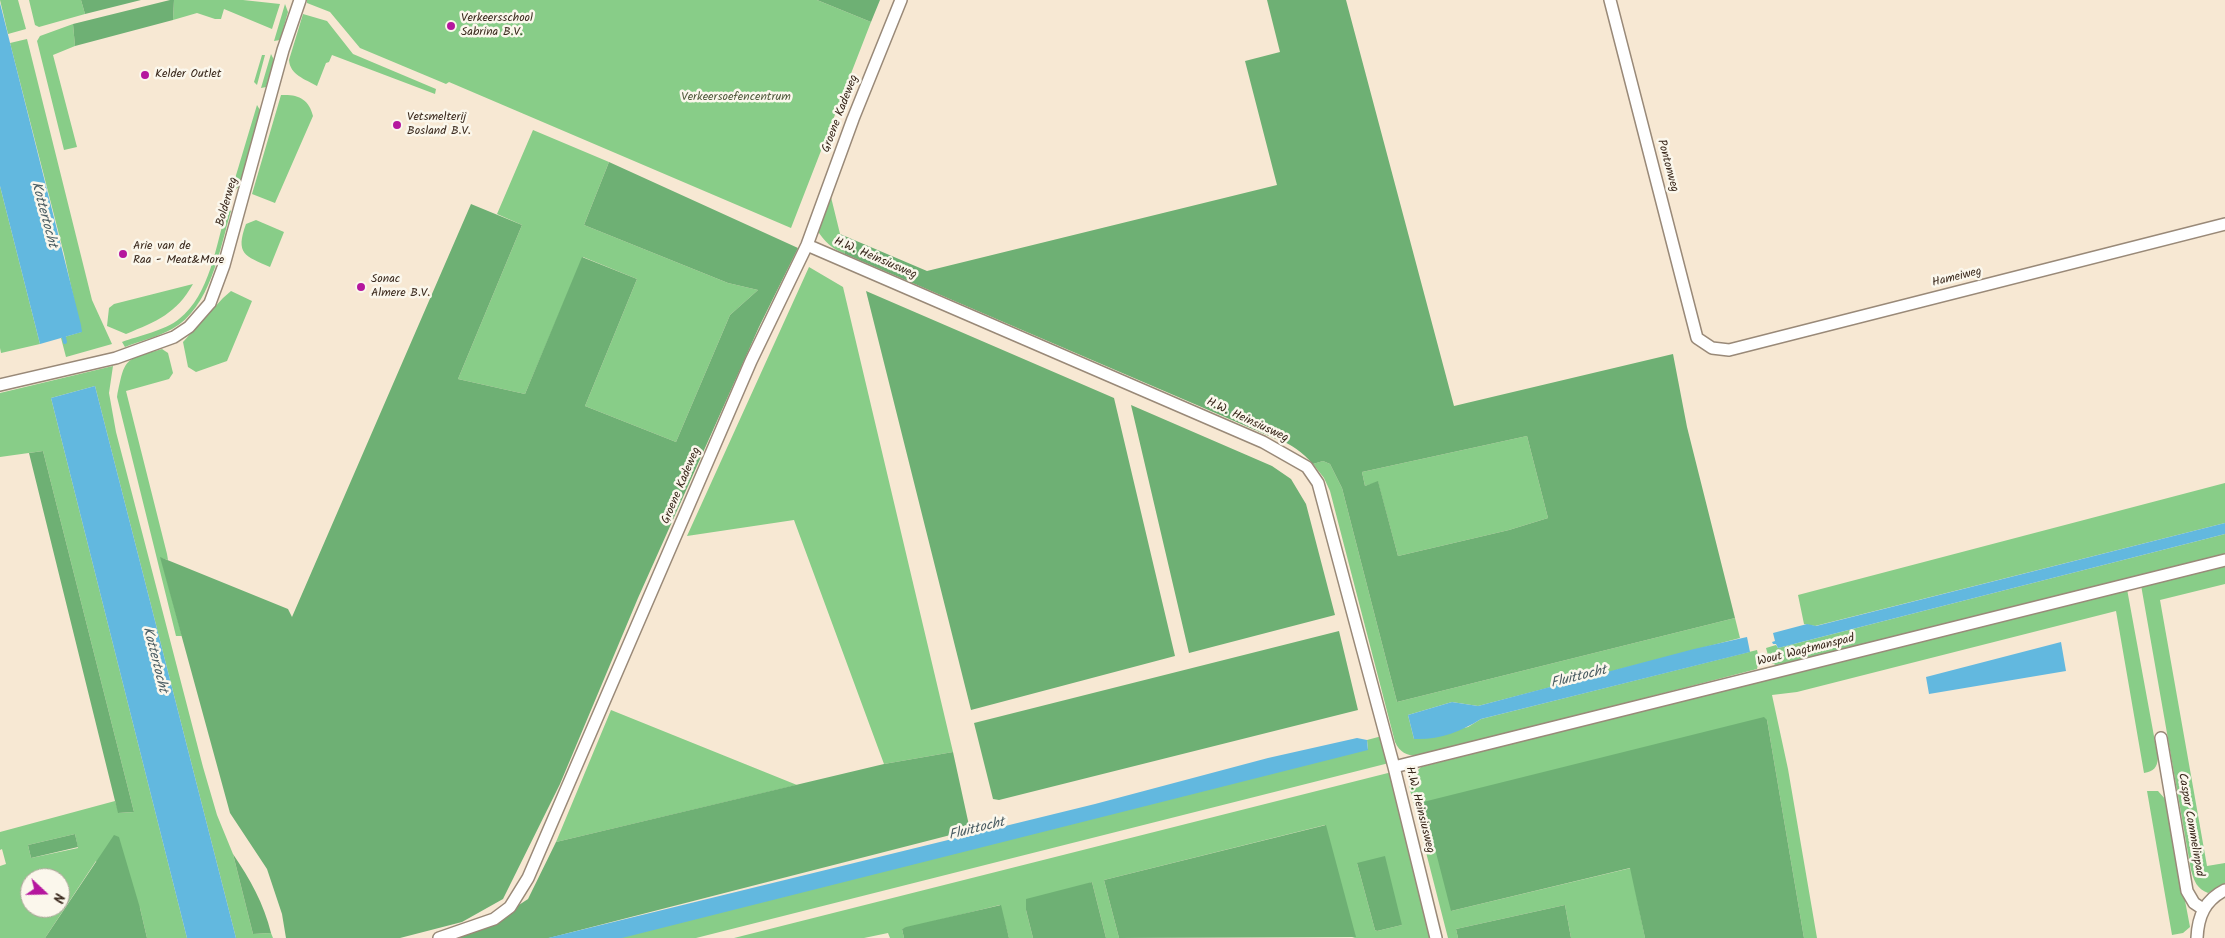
<!DOCTYPE html>
<style>
body{margin:0}
#map{position:relative;width:2225px;height:938px;overflow:hidden;background:#f7e8d3;font-family:Kalam,sans-serif}
canvas{display:block}
.north{position:absolute;left:20px;top:868px;width:50px;height:50px;box-sizing:border-box;background:#fbf7ec;border:1px solid #aea59a;border-radius:50%;rotate:111deg;font-size:14px;font-weight:700;line-height:20px;text-align:center;color:#3b2a1e}
.north::after{content:'';display:block;margin:auto;width:18px;height:22px;background:#b5179e;clip-path:polygon(50% 0,100% 100%,50% 72%,0 100%)}
</style>
<div id="map">
<canvas width="2225" height="938"></canvas>
<div class="north">N</div>
</div>
<script>
const ctx = document.querySelector('canvas').getContext('2d');
ctx.lineJoin = 'round';
function paint(path, color) {
  ctx.fillStyle = color;
  ctx.fill(path, 'evenodd');
}
function stroke(path, color, width, dash) {
  ctx.strokeStyle = color;
  ctx.lineWidth = width;
  ctx.lineCap = dash ? 'butt' : 'round';
  ctx.setLineDash(dash || []);
  ctx.stroke(path);
}
function write(font, color, halo, rows, align = 'center') {
  ctx.font = font + ' Kalam,sans-serif';
  ctx.lineWidth = 5;
  ctx.setLineDash([]);
  ctx.textBaseline = 'middle';
  ctx.strokeStyle = halo;
  ctx.fillStyle = color;
  for (const [text, x, y, turn = 0] of rows) {
    ctx.save();
    ctx.translate(x, y);
    ctx.rotate((+turn || 0) * Math.PI / 180);
    ctx.textAlign = isNaN(turn) ? turn : align;
    if (halo) ctx.strokeText(text, 0, 0);
    ctx.fillText(text, 0, 0);
    ctx.restore();
  }
}
paint(new Path2D(`
 M 0,0 L 18,0 L 26,29 L 8,34 Z
 M 29,0 L 81,0 L 85,14 L 39,27 L 35,25 Z
 M 174,0 L 243,0 L 280,4 L 272,29 L 224,9 L 221,19 L 215,19 L 197,13 L 173,20 Z
 M 307,0 L 817,0 L 871,22 L 791,228 L 449,82 L 446,84 L 360,48 L 330,12 L 307,3 Z
 M 285,4 L 288,12 L 280,40 L 274,41 Z
 M 303,14 L 327,21 L 353,54 L 436,89 L 435,94 L 332,55 L 329,62 L 326,63 L 317,86 C 305,79 290,75 289,60 Z
 M 73,24 L 75,46 L 53,55 L 77,147 L 64,150 L 37,41 L 40,36 Z
 M 27,39 L 92,300 L 112,344 L 66,357 L 61,338 L 81,332 L 64,254 L 10,43 Z
 M 271,54 L 274,60 L 266,87 L 261,88 Z
 M 262,55 L 265,55 L 257,85 L 254,82 Z
 M 281,95 C 298,94 309,99 313,116 L 275,203 L 252,194 Z
 M 257,105 L 260,110 L 239,187 L 231,192 Z
 M 533,130 L 609,162 L 584,225 L 728,283 L 758,290 L 730,315 L 676,442 L 585,406 L 637,279 L 583,257 L 525,394 L 458,379 L 522,225 L 497,214 Z
 M 0,186 L 40,344 L 1,353 L 0,348 Z
 M 829,189 L 845,254 C 831,248 825,242 817,230 Z
 M 227,208 L 231,211 C 220,248 210,309 172,329 C 158,337 140,341 125,347 L 122,342 C 138,336 166,330 179,319 C 210,295 216,245 227,208 Z
 M 256,220 L 284,232 L 270,267 C 245,256 235,254 246,224 Z
 M 809,267 L 843,287 L 953,752 L 884,764 L 794,520 L 687,536 Z
 M 193,284 C 176,314 157,321 126,334 L 107,326 L 109,308 L 114,304 Z
 M 231,291 L 252,301 L 227,361 L 196,372 L 188,367 L 183,342 L 223,298 Z
 M 162,349 L 168,353 L 173,373 L 169,379 L 126,391 L 167,554 L 168,560 L 161,558 L 182,636 L 176,636 L 117,397 C 125,357 124,360 162,349 Z
 M 113,366 L 109,393 L 116,432 L 203,767 L 217,815 L 233,854 L 253,934 L 271,933 L 273,938 L 236,938 L 95,386 L 51,398 L 187,938 L 147,938 L 140,908 L 96,861 L 45,938 L 0,938 L 0,866 L 6,864 L 2,849 L 0,850 L 0,832 L 115,801 L 119,813 L 134,812 L 43,451 L 0,457 L 0,393 ZM 75,834 L 78,848 L 31,858 L 28,845 ZM 30,878 L 60,878 L 60,908 L 30,908 Z
 M 1527,436 L 1548,518 L 1509,530 L 1398,556 L 1378,482 L 1365,486 L 1362,472 Z
 M 1323,461 L 1330,464 L 1342,488 L 1397,702 L 1735,618 L 1740,638 L 1478,706 L 1452,702 L 1408,715 L 1414,739 L 1468,727 L 1481,719 L 1757,650 L 1759,659 L 1757,669 L 1424,755 C 1411,757 1401,755 1395,742 L 1330,491 L 1324,478 L 1313,464 Z
 M 2225,483 L 2225,523 L 1815,626 L 1804,624 L 1798,595 Z
 M 2225,534 L 2225,554 L 1781,668 L 1770,662 L 1766,648 L 1776,645 L 1778,648 Z
 M 2225,564 L 2225,584 L 2160,600 L 2207,866 L 2225,863 L 2225,883 L 2208,893 C 2197,889 2194,881 2191,870 L 2141,585 Z
 M 2127,589 L 2158,758 C 2157,768 2154,771 2144,773 L 2116,611 L 1797,692 L 1772,695 L 1788,769 L 1817,938 L 1804,938 L 1767,720 L 1451,911 L 1631,868 L 1645,938 L 1571,938 L 1565,905 L 1456,929 L 1458,938 L 1448,938 L 1409,786 L 1411,777 L 1421,767 Z
 M 611,710 L 797,785 L 556,842 Z
 M 1382,736 L 1389,763 L 696,938 L 619,938 L 1368,749 L 1367,740 Z
 M 1388,773 L 1392,774 L 1434,938 L 1352,938 L 1355,937 L 1325,825 L 1104,880 L 1119,938 L 1106,938 L 1092,882 L 1026,910 L 1033,938 L 1009,938 L 1000,905 L 902,929 L 904,938 L 890,938 L 888,933 L 864,938 L 734,938 ZM 1357,863 L 1402,925 L 1377,931 L 1375,930 Z
 M 2147,791 L 2158,791 L 2166,800 L 2190,927 L 2183,933 L 2172,935 Z`), '#88cd88');
paint(new Path2D(`
 M 81,0 L 141,0 L 85,14 Z
 M 170,0 L 174,0 L 173,20 L 75,46 L 73,24 Z
 M 817,0 L 880,0 L 871,22 Z
 M 1267,0 L 1346,0 L 1454,406 L 1673,354 L 1687,427 L 1735,618 L 1397,702 L 1342,488 L 1330,464 L 1323,461 L 1313,464 C 1302,452 1292,444 1276,439 L 845,254 L 840,234 L 927,271 L 1277,185 L 1245,61 L 1280,52 ZM 1527,436 L 1548,518 L 1509,530 L 1398,556 L 1378,481 L 1365,486 L 1362,472 Z
 M 609,162 L 798,248 L 759,327 L 638,598 L 560,784 L 503,899 L 462,922 L 400,938 L 286,938 L 282,914 L 267,869 L 230,813 L 160,557 L 288,609 L 292,617 L 471,204 L 522,225 L 458,379 L 525,394 L 582,257 L 637,279 L 585,406 L 676,442 L 730,315 L 758,290 L 728,283 L 584,225 Z
 M 866,291 L 1114,398 L 1175,656 L 971,710 Z
 M 1131,405 L 1272,466 L 1291,479 L 1306,504 L 1335,615 L 1189,653 Z
 M 43,451 L 134,812 L 118,813 L 29,453 Z
 M 1339,631 L 1358,710 L 999,800 L 993,799 L 974,723 Z
 M 1764,717 L 1767,720 L 1804,938 L 1645,938 L 1630,868 L 1451,911 L 1423,802 Z
 M 953,752 L 970,830 L 549,938 L 449,938 L 490,924 L 528,899 L 556,842 L 884,764 Z
 M 1326,825 L 1356,937 L 1119,938 L 1104,880 Z
 M 75,834 L 78,847 L 31,858 L 28,845 Z
 M 114,835 L 119,837 L 140,908 L 147,938 L 45,938 Z
 M 233,854 C 250,879 264,904 271,933 L 253,934 Z
 M 1385,856 L 1402,925 L 1377,931 L 1375,930 L 1357,863 Z
 M 1092,882 L 1106,938 L 1033,938 L 1026,910 L 1026,899 Z
 M 1001,905 L 1009,938 L 904,938 L 902,929 L 906,927 Z
 M 1565,905 L 1571,938 L 1458,938 L 1456,929 Z`), '#6eb074');
paint(new Path2D(`
 M 0,3 L 81,325 L 82,332 L 40,344 L 0,186 Z
 M 95,386 L 236,938 L 187,938 L 51,398 Z
 M 2225,523 L 2225,534 L 1778,648 L 1776,644 L 1773,644 L 1772,642 L 1775,641 L 1773,633 L 1807,624 L 1816,626 Z
 M 1747,637 L 1750,652 L 1481,719 C 1460,732 1439,740 1414,739 L 1408,715 L 1452,702 L 1478,706 L 1694,649 Z
 M 2061,642 L 2066,671 L 1929,694 L 1926,677 Z
 M 1357,738 L 1367,740 L 1368,750 L 622,938 L 548,938 L 1095,804 L 1268,758 Z`), '#62b8df');
stroke(new Path2D(`
 M 63,333 L 65,342`), '#62b8df', 4);
const minor = new Path2D(`
 M 1610,0 L 1697,338 L 1712,348 L 1729,350 L 2225,224
 M 807,245 L 1263,442 L 1307,467 L 1318,483 L 1394,767 L 1436,938
 M 0,385 L 116,358 L 174,337 L 189,327 L 210,303 L 224,265 L 283,50 L 300,0
 M 2161,738 L 2187,891 L 2194,903 L 2203,909
 M 1394,767 L 2225,560
 M 439,938 L 494,919 L 510,907 L 528,878 L 751,361 L 807,245 L 853,119 L 901,0
 M 2197,938 C 2198,916 2205,900 2225,890`);
stroke(minor, '#998978', 14);
stroke(minor, '#fff', 11);
for (const [x, y, r, color] of [
 [451,26,5,"#b5179e"],
 [145,75,5,"#b5179e"],
 [397,125,5,"#b5179e"],
 [123,254,5,"#b5179e"],
 [361,287,5,"#b5179e"]
]) {
  const dot = new Path2D();
  dot.arc(x, y, r, 0, 2 * Math.PI);
  ctx.fillStyle = color;
  ctx.fill(dot);
  stroke(dot, '#fbf7ec', 2);
}
write('12px', '#3b2a1e', '#fbf7ec', [
 ["Verkeersschool",461,19],
 ["Sabrina B.V.",461,33],
 ["Kelder Outlet",155,75],
 ["Vetsmelterij",407,118],
 ["Bosland B.V.",407,132],
 ["Arie van de",133,247],
 ["Raa - Meat&More",133,261],
 ["Sonac",371,280],
 ["Almere B.V.",371,294]
], 'left');
write('12px', '#525b3e', '#fbf7ec', [
 ["Verkeersoefencentrum",736,98]
]);
write('12px', '#3b2a1e', '#fbf7ec', [
 ["Groene Kadeweg",841,114,-69],
 ["Pontonweg",1667,166,75],
 ["Bolderweg",228,202,-74],
 ["H.W. Heinsiusweg",875,259,23],
 ["Hameiweg",1957,278,-14],
 ["H.W. Heinsiusweg",1247,421,25],
 ["Groene Kadeweg",682,486,-67],
 ["Wout Wagtmanspad",1806,651,-14],
 ["H.W. Heinsiusweg",1419,810,76],
 ["Caspar Commelinpad",2190,825,80]
]);
write('italic 14px', '#495c62', '#fbf7ec', [
 ["Kottertocht",43,215,75],
 ["Kottertocht",154,660,76],
 ["Fluittocht",1579,678,-14],
 ["Fluittocht",977,830,-14]
]);
</script>
